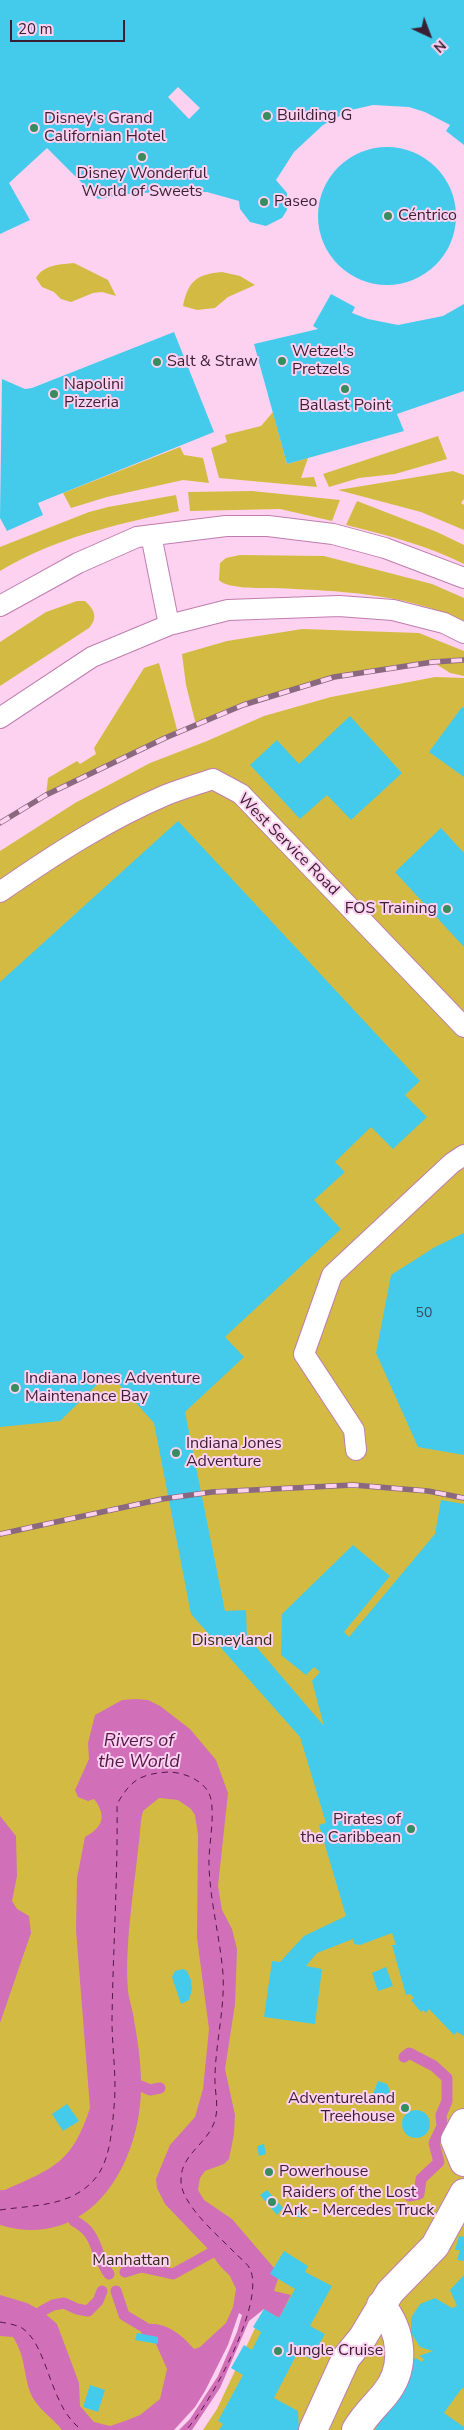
<!DOCTYPE html>
<meta charset="utf-8">
<style>
body{margin:0}
#map{position:relative;width:464px;height:2430px;overflow:hidden;background:#fdd2f0;font-family:"Nunito Sans",sans-serif}
canvas{display:block}
.north{position:absolute;left:404px;top:10px;width:50px;height:50px;-webkit-text-stroke:4px #fdd2f0;paint-order:stroke;rotate:137deg;font-size:14px;font-weight:700;line-height:20px;text-align:center;color:#3a1f33}
.north::after{content:'';display:block;margin:auto;width:18px;height:22px;background:#3a1f33;clip-path:polygon(50% 0,100% 100%,50% 72%,0 100%)}
.scale{position:absolute;left:10px;top:20px;width:115px;height:22px;box-sizing:border-box;border:2px solid #3a1f33;border-top:0;padding-left:6px;font-size:15px;line-height:18px;white-space:nowrap;color:#3a1f33;-webkit-text-stroke:4px #fdd2f0;paint-order:stroke}
</style>
<div id="map">
<canvas width="464" height="2430"></canvas>
<div class="north">N</div>
<div class="scale">20 m</div>
</div>
<script>
const ctx = document.querySelector('canvas').getContext('2d');
ctx.lineJoin = 'round';
function paint(path, color) {
  ctx.fillStyle = color;
  ctx.fill(path, 'evenodd');
}
function stroke(path, color, width, dash) {
  ctx.strokeStyle = color;
  ctx.lineWidth = width;
  ctx.lineCap = dash ? 'butt' : 'round';
  ctx.setLineDash(dash || []);
  ctx.stroke(path);
}
function write(font, color, halo, rows, align = 'center') {
  ctx.font = font + ' "Nunito Sans",sans-serif';
  ctx.lineWidth = 4;
  ctx.setLineDash([]);
  ctx.textBaseline = 'middle';
  ctx.strokeStyle = halo;
  ctx.fillStyle = color;
  for (const [text, x, y, turn = 0] of rows) {
    ctx.save();
    ctx.translate(x, y);
    ctx.rotate((+turn || 0) * Math.PI / 180);
    ctx.textAlign = isNaN(turn) ? turn : align;
    if (halo) ctx.strokeText(text, 0, 0);
    ctx.fillText(text, 0, 0);
    ctx.restore();
  }
}
paint(new Path2D(`
 M 74,263 L 108,280 L 116,296 L 102,292 L 93,293 L 71,302 L 61,299 L 54,292 L 42,287 L 36,278 C 43,265 61,264 74,263 Z
 M 222,272 L 240,276 L 255,285 L 228,297 L 215,308 L 197,310 L 183,306 C 188,281 197,274 222,272 Z
 M 273,412 L 287,464 L 308,458 L 301,478 L 314,477 L 317,487 L 219,478 L 211,448 L 227,442 L 225,435 L 261,426 Z
 M 438,436 L 447,459 L 395,474 L 359,478 L 329,487 L 323,474 Z
 M 180,447 L 184,455 L 203,458 L 209,483 L 183,480 L 107,497 L 71,508 L 63,493 Z
 M 453,471 L 464,475 L 464,499 L 461,503 L 464,505 L 464,530 L 421,512 L 338,490 Z
 M 252,491 L 340,500 L 332,521 L 280,509 L 190,511 L 188,492 Z
 M 176,495 L 179,511 C 117,524 55,538 0,571 L 0,547 L 5,545 L 89,512 L 108,507 Z
 M 357,501 L 437,532 L 464,545 L 464,564 C 426,545 387,535 346,525 Z
 M 240,555 L 324,556 L 432,584 L 464,598 L 464,621 C 403,593 340,591 274,588 C 261,588 227,589 219,580 L 220,563 L 226,558 Z
 M 77,601 L 85,601 C 95,610 98,618 89,628 L 0,686 L 0,642 L 46,612 Z
 M 302,629 L 419,633 L 464,651 L 464,676 L 450,673 L 433,662 L 334,677 L 243,705 L 196,725 L 186,685 L 182,654 L 227,641 Z
 M 159,663 L 178,733 L 140,749 L 46,795 L 48,778 L 77,761 L 80,764 L 96,754 L 94,748 L 144,668 Z
 M 435,677 L 464,678 L 464,2430 L 0,2430 L 0,851 L 75,803 L 150,763 L 207,741 L 264,716 L 331,697 Z`), '#d3bb43');
paint(new Path2D(`
 M 135,1699 L 148,1700 L 160,1706 L 190,1729 L 216,1760 L 228,1793 L 218,1886 L 222,1910 L 232,1929 L 237,1949 L 235,2004 L 225,2069 L 235,2115 L 234,2134 L 229,2159 L 224,2164 L 205,2171 L 200,2178 L 198,2190 L 204,2200 L 232,2219 L 274,2268 L 278,2279 L 274,2291 L 291,2295 L 279,2318 L 263,2309 C 241,2349 229,2392 203,2430 L 62,2430 C 52,2417 36,2408 30,2392 C 23,2371 26,2358 13,2337 L 0,2336 L 0,2295 L 27,2303 L 42,2311 L 57,2324 L 79,2383 L 80,2406 L 94,2422 L 110,2426 L 125,2421 L 140,2415 L 160,2399 L 167,2369 L 156,2344 L 141,2333 L 147,2324 C 166,2322 182,2335 194,2349 L 200,2347 L 226,2323 L 233,2307 L 236,2289 L 230,2276 L 220,2266 L 208,2249 L 165,2204 L 157,2188 L 156,2179 L 170,2145 L 195,2117 L 203,2089 L 209,2029 L 197,1938 L 198,1835 L 195,1815 L 191,1809 L 178,1800 L 159,1798 L 143,1811 L 141,1820 C 137,1874 124,1938 128,1991 C 129,2000 133,2010 134,2020 C 138,2042 141,2063 141,2084 C 142,2163 90,2252 0,2225 L 0,2190 L 5,2190 C 54,2168 72,2163 90,2108 L 76,1930 L 77,1878 L 85,1837 C 103,1827 107,1816 94,1799 L 88,1801 L 78,1797 L 75,1790 L 89,1759 L 88,1743 L 95,1715 L 122,1700 Z
 M 0,1816 L 16,1836 L 17,1876 L 12,1901 L 17,1909 L 29,1916 L 31,1933 L 0,2023 Z`), '#d16fb9');
paint(new Path2D(`
 M 264,2309 L 217,2409 L 203,2430 L 192,2430 L 220,2388 L 249,2321 Z
 M 239,2313 L 242,2315 L 237,2332 L 218,2376 L 190,2419 L 179,2430 L 174,2430 L 195,2407 L 205,2391 L 228,2345 Z`), '#fdd2f0');
stroke(new Path2D(`
 M 404,2057 L 409,2053 L 434,2066 L 447,2078 L 447,2101 L 441,2115 L 442,2126 L 434,2143 L 439,2162 L 421,2179 L 419,2194 L 409,2196
 M 141,2086 L 150,2090 L 160,2088
 M 74,2221 C 99,2233 94,2254 109,2274
 M 125,2272 L 141,2267 L 173,2274 L 211,2253
 M 116,2291 L 124,2315 L 144,2327
 M 42,2311 L 53,2305 L 64,2303 L 77,2309 L 88,2311 L 98,2301 L 102,2291`), '#d16fb9', 11);
stroke(new Path2D(`
 M 0,2210 C 32,2205 68,2207 92,2182 C 110,2165 112,2130 114,2107 C 117,2078 112,2049 112,2020 C 113,1948 118,1876 117,1804 C 131,1780 140,1774 168,1772 C 181,1772 199,1778 207,1790 C 218,1804 208,1846 209,1865 C 210,1902 220,1937 223,1974 C 225,2007 216,2041 215,2075 C 214,2091 220,2107 214,2123 C 206,2145 180,2155 181,2181 C 181,2205 220,2237 236,2254 C 240,2258 247,2263 250,2269 C 266,2302 210,2405 186,2430
 M 0,2322 C 6,2323 17,2325 22,2328 C 49,2346 49,2407 82,2430`), '#541647', 1, [6, 5]);
paint(new Path2D(`
 M 0,0 L 464,0 L 464,145 L 446,131 L 450,125 L 425,112 L 409,107 L 373,105 L 351,110 L 323,125 L 294,152 L 276,180 L 287,193 L 287,210 L 282,218 L 266,226 L 250,222 L 240,209 L 239,201 L 207,192 L 135,193 L 98,199 L 47,148 L 9,183 L 30,220 L 0,234 ZM 178,87 L 200,108 L 189,119 L 168,97 Z
 M318 216a69 69 0 1 1 138 0a69 69 0 1 1-138 0Z
 M 331,294 L 355,307 L 352,313 L 368,319 L 398,325 L 443,316 L 464,304 L 464,391 L 397,414 L 404,431 L 287,464 L 254,344 L 318,329 L 313,326 Z
 M 174,332 L 214,432 L 38,503 L 43,515 L 7,531 L 0,518 L 2,379 L 25,389 L 32,388 Z
 M 462,707 L 464,708 L 464,777 L 429,752 Z
 M 350,716 L 402,773 L 351,820 L 327,795 L 300,819 L 250,765 L 277,740 L 299,764 Z
 M 178,821 L 420,1081 L 405,1095 L 427,1117 L 393,1149 L 371,1127 L 335,1162 L 345,1172 L 314,1200 L 341,1229 L 225,1337 L 244,1357 L 185,1412 L 225,1611 L 246,1610 L 247,1636 L 324,1726 L 312,1681 L 320,1672 L 314,1667 L 306,1675 L 281,1655 L 282,1614 L 353,1545 L 390,1576 L 344,1632 L 349,1637 L 435,1534 L 441,1500 L 464,1504 L 464,2036 L 457,2032 L 454,2035 L 429,2009 L 426,2013 L 423,2010 L 421,2012 L 411,2000 L 414,1998 L 410,1994 L 406,1995 L 392,1945 L 396,1945 L 392,1933 L 360,1945 L 354,1944 L 353,1939 L 317,1953 L 306,1966 L 322,1969 L 315,2024 L 264,2017 L 272,1961 L 280,1962 L 304,1936 L 346,1916 L 319,1825 L 326,1823 L 300,1737 L 191,1614 L 154,1423 L 109,1373 L 60,1421 L 0,1427 L 0,982 Z
 M 441,828 L 464,853 L 464,947 L 395,872 Z
 M 464,1233 L 464,1455 L 418,1447 L 376,1353 L 391,1275 L 435,1247 Z
 M 386,1967 L 393,1986 L 378,1991 L 372,1973 Z
 M 183,1969 L 187,1971 L 191,1980 L 192,1989 L 189,2000 L 181,2004 L 172,1977 L 175,1971 Z
 M 378,2081 L 387,2084 L 390,2091 L 386,2100 L 380,2102 L 371,2099 Z
 M 67,2104 L 79,2121 L 63,2131 L 52,2114 Z
 M402 2124a14 14 0 1 1 28 0a14 14 0 1 1-28 0Z
 M 264,2144 L 266,2154 L 259,2156 L 257,2146 Z
 M 267,2167 L 274,2169 L 271,2176 L 264,2174 Z
 M 267,2190 L 283,2208 L 277,2215 L 260,2195 Z
 M 296,2209 L 304,2211 L 302,2218 L 294,2216 Z
 M 459,2236 L 464,2237 L 464,2261 L 457,2260 L 460,2250 L 455,2250 Z
 M 284,2251 L 308,2266 L 305,2272 L 332,2286 L 310,2326 L 325,2334 L 311,2359 L 298,2352 L 274,2398 L 298,2411 L 299,2430 L 219,2430 L 223,2424 L 218,2421 L 243,2375 L 231,2368 L 244,2345 L 252,2350 L 261,2332 L 253,2327 L 264,2309 L 279,2318 L 295,2289 L 270,2274 Z
 M 464,2275 L 464,2389 L 462,2388 L 444,2413 L 464,2427 L 464,2430 L 375,2430 L 398,2391 L 405,2391 L 397,2387 L 410,2361 L 416,2358 L 422,2362 L 424,2359 L 419,2356 L 433,2351 L 420,2347 L 411,2333 L 411,2318 L 420,2304 L 435,2298 L 452,2308 L 457,2306 L 450,2290 Z
 M 137,2333 L 158,2337 L 158,2344 L 135,2340 Z
 M 90,2385 L 105,2390 L 98,2412 L 83,2407 Z`), '#44cbeb');
const service = new Path2D(`
 M 151,535 L 169,625
 M 0,606 L 78,563 L 137,537 L 226,526 L 268,526 L 333,534 L 385,548 L 464,578
 M 0,718 L 92,657 L 169,625 L 228,610 L 339,606 L 393,610 L 444,623 L 464,633
 M 0,892 C 52,856 107,820 166,795 C 181,789 198,784 213,779 L 241,794 L 464,1027
 M 356,1450 L 354,1430 L 304,1354 L 332,1275 L 452,1163 L 464,1155`);
const pedestrian = new Path2D(`
 M 464,2123 L 455,2140 L 464,2162
 M 313,2430 L 346,2358 L 363,2337 L 390,2292 L 435,2246 L 464,2193
 M 356,2430 C 364,2416 375,2406 385,2394 C 407,2367 402,2331 381,2305`);
stroke(service, '#c07dae', 22);
stroke(pedestrian, '#c07dae', 30);
stroke(service, '#fff', 20);
stroke(pedestrian, '#fff', 28);
const rail = new Path2D(`
 M 0,823 L 46,795 L 165,738 L 243,705 L 334,677 L 433,662 L 464,660
 M 0,1534 L 162,1499 L 212,1492 L 353,1485 L 428,1491 L 464,1498`);
stroke(rail, '#8a6880', 5.5);
stroke(rail, '#fdd2f0', 4, [11]);
for (const [x, y, r, color] of [
 [267,116,5,"#378c60"],
 [34,128,5,"#378c60"],
 [142,157,5,"#378c60"],
 [264,202,5,"#378c60"],
 [388,216,5,"#378c60"],
 [282,361,5,"#378c60"],
 [157,362,5,"#378c60"],
 [345,389,5,"#378c60"],
 [54,394,5,"#378c60"],
 [447,909,5,"#378c60"],
 [15,1388,5,"#378c60"],
 [176,1453,5,"#378c60"],
 [411,1829,5,"#378c60"],
 [405,2108,5,"#378c60"],
 [269,2172,5,"#378c60"],
 [272,2202,5,"#378c60"],
 [278,2351,5,"#378c60"]
]) {
  const dot = new Path2D();
  dot.arc(x, y, r, 0, 2 * Math.PI);
  ctx.fillStyle = color;
  ctx.fill(dot);
  stroke(dot, '#fdd2f0', 2);
}
write('14px', '#3c4a61', null, [
 ["50",424,1314]
]);
write('16px', '#3a1f33', '#fdd2f0', [
 ["Building G",277,116],
 ["Disney's Grand",44,119],
 ["Californian Hotel",44,137],
 ["Disney Wonderful",142,174,"center"],
 ["World of Sweets",142,192,"center"],
 ["Paseo",274,202],
 ["Céntrico",398,216],
 ["Wetzel's",292,352],
 ["Pretzels",292,370],
 ["Salt & Straw",167,362],
 ["Napolini",64,385],
 ["Pizzeria",64,403],
 ["Ballast Point",345,406,"center"],
 ["FOS Training",437,909,"right"],
 ["Indiana Jones Adventure",25,1379],
 ["Maintenance Bay",25,1397],
 ["Indiana Jones",186,1444],
 ["Adventure",186,1462],
 ["Pirates of",401,1820,"right"],
 ["the Caribbean",401,1838,"right"],
 ["Adventureland",395,2099,"right"],
 ["Treehouse",395,2117,"right"],
 ["Powerhouse",279,2172],
 ["Raiders of the Lost",282,2193],
 ["Ark - Mercedes Truck",282,2211],
 ["Jungle Cruise",288,2351]
], 'left');
write('16px', '#3a1f33', '#fdd2f0', [
 ["West Service Road",288,845,45]
]);
write('16px', '#322d17', '#fdd2f0', [
 ["Disneyland",232,1641],
 ["Manhattan",131,2261]
]);
write('italic 18px', '#541647', '#fdd2f0', [
 ["Rivers of",139,1742],
 ["the World",139,1763]
]);
</script>
